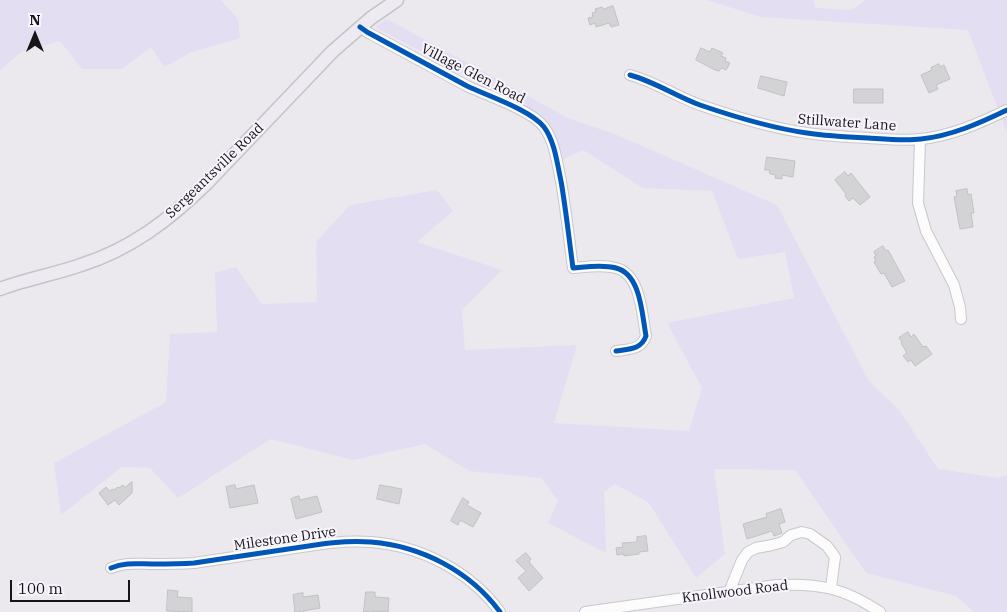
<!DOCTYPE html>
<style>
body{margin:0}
#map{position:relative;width:1007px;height:612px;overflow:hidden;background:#ebe9ee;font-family:"IBM Plex Serif",serif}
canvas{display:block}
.north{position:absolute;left:10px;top:10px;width:50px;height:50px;-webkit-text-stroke:4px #f7f4fd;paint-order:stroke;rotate:0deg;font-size:14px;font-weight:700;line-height:20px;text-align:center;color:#151517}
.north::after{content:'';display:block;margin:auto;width:18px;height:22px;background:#151517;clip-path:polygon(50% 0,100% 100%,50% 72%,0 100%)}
.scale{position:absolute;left:10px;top:580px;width:120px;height:22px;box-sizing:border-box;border:2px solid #151517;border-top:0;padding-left:6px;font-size:15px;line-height:18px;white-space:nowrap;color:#151517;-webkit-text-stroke:4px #f7f4fd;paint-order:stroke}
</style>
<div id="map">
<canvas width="1007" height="612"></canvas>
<div class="north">N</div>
<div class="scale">100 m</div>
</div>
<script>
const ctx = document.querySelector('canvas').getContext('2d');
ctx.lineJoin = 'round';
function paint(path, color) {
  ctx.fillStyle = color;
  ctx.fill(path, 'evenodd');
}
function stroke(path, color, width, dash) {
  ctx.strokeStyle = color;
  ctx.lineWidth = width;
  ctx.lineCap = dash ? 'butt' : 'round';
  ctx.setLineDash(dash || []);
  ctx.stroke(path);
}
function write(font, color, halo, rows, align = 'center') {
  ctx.font = font + ' "IBM Plex Serif",serif';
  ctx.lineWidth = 4;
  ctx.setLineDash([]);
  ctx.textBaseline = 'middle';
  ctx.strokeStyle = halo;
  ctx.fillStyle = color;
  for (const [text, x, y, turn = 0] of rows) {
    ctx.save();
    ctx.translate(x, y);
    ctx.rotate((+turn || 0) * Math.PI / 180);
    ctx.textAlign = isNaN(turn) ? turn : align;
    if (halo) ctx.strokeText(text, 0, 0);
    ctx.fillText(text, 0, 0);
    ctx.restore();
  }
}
paint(new Path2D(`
 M 0,0 L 221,0 L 238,19 L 240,38 L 192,52 L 164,67 L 151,47 L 122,69 L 82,69 L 60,41 L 21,52 L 0,71 Z
 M 707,0 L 813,0 L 816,8 L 851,10 L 865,0 L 1007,0 L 1007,133 L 968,30 L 761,17 Z
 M 387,19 L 570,119 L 615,134 L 777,205 L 869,381 L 900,411 L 938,469 L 999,478 L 1007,475 L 1007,612 L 974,612 L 956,596 L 866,573 L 795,470 L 714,469 L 725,554 L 696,578 L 649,503 L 615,484 L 604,492 L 606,553 L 548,523 L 558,501 L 541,478 L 469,471 L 425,444 L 353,460 L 271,439 L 178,498 L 150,468 L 122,467 L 61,515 L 54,463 L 166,402 L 170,334 L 217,332 L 215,273 L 236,267 L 262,304 L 317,302 L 316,242 L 350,205 L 437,190 L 453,211 L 417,242 L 502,270 L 462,310 L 465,350 L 577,345 L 554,423 L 689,431 L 702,388 L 667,323 L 794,298 L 785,252 L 738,259 L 712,191 L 643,188 L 583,150 L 562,160 L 555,137 L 541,116 L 375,27 Z`), '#e4def3');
const building = new Path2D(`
 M 613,6 L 619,25 L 611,27 L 609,23 L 596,27 L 595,23 L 590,25 L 588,18 L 593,17 L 592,13 L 596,12 L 595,9 L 602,7 L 603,9 Z
 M 701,48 L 710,52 L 712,48 L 723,53 L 721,56 L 726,58 L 725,61 L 730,63 L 726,70 L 722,68 L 719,71 L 715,70 L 696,60 Z
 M 939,64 L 940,67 L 944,65 L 950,79 L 936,85 L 938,89 L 929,93 L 921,75 L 932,70 L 931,68 Z
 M 761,76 L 787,82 L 784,96 L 758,88 Z
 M 854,89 L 883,89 L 883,103 L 854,103 Z
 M 767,157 L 795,161 L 793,177 L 782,175 L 782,179 L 775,178 L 776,175 L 770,174 L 769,170 L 765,170 Z
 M 845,172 L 848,176 L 851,173 L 870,197 L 860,205 L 853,198 L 849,201 L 845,196 L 846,194 L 835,180 Z
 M 967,189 L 968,195 L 971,194 L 974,213 L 971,213 L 973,227 L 960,229 L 954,197 L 957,196 L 956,191 Z
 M 883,246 L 886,251 L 888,250 L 905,281 L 892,287 L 884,273 L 881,274 L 874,262 L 876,261 L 874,257 L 876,256 L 874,252 Z
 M 908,332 L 911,337 L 914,334 L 923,347 L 926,346 L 932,354 L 915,366 L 911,360 L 908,362 L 903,356 L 907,353 L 901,343 L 902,342 L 899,338 Z
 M 132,482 L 132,493 L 119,505 L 115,500 L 108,505 L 99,493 L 106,487 L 109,491 L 113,489 L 114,490 L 118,487 L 119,488 L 123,485 L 125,487 Z
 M 235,485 L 236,489 L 254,485 L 258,503 L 230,508 L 226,487 Z
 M 380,485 L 402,489 L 399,504 L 377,499 Z
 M 299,496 L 300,500 L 317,496 L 322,512 L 296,519 L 291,499 Z
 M 463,498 L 469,502 L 467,505 L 481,513 L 473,527 L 460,520 L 458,525 L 451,521 Z
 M 781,509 L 785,522 L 779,524 L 782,533 L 774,536 L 772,531 L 747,539 L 743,524 L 767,517 L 766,514 Z
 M 646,536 L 648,551 L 639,552 L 639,554 L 624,556 L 624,554 L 617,555 L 616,548 L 623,547 L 622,543 L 637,542 L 637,537 Z
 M 526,553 L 531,559 L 529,562 L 543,578 L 529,591 L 518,578 L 526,571 L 516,561 Z
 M 168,590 L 178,591 L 177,597 L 192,598 L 192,612 L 167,611 Z
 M 366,592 L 375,592 L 375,597 L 389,598 L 388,612 L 373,611 L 373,612 L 364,612 Z
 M 303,593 L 303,597 L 318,595 L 320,608 L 303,611 L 304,612 L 295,612 L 293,595 Z`);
paint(building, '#d3d2d5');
stroke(building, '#c1c0c4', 1);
const minor = new Path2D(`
 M 360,27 L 367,32 C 400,50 434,68 467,86 C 488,96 531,110 544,127 C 555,142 557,163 561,181 C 566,210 569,239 573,268 C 586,267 602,264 616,268 C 641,274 642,315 646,336 C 641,350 629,349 616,351
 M 630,75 C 655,82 676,96 700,105 C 735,117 771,128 807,133 C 827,136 847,137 868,138 C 884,139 905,141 921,139 C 951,136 980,123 1007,110
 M 920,139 L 918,203 L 926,231 L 954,285 L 960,307 L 961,319
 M 111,568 C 125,562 138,564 152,564 C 166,564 180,564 194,563 C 228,558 261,553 295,548 C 320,544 345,540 371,542 C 421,546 470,571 500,612
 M 729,592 L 742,560 L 748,552 L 756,548 L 772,545 L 783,542 L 791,535 L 802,532 L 810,534 L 827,546 L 835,557 L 831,588
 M 585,612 L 777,585 C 820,583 844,588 880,612`);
const major = new Path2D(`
 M 0,289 C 27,279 55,274 81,265 C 131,249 169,220 206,184 L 333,51 L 371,18 L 397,0`);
stroke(minor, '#c8c7cb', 12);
stroke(major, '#c4c4c6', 15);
stroke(minor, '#fcfcfc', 10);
stroke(major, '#edeaf1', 12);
stroke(new Path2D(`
 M 360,27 L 367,32 C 400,50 434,68 467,86 C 488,96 531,110 544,127 C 555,142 557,163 561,181 C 566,210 569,239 573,268 C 586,267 602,264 616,268 C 641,274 642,315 646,336 C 641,350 629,349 616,351
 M 630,75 C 655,82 676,96 700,105 C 735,117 771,128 807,133 C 827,136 847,137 868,138 C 884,139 905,141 921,139 C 951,136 980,123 1007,110
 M 111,568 C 125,562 138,564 152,564 C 166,564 180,564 194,563 C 228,558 261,553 295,548 C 320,544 345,540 371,542 C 421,546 470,571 500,612`), '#0057b8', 5);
write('14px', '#151517', '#f7f4fd', [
 ["Village Glen Road",473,74,27],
 ["Stillwater Lane",847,123,4],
 ["Sergeantsville Road",215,171,-44],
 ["Milestone Drive",285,539,-8],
 ["Knollwood Road",735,592,-7]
]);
</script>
